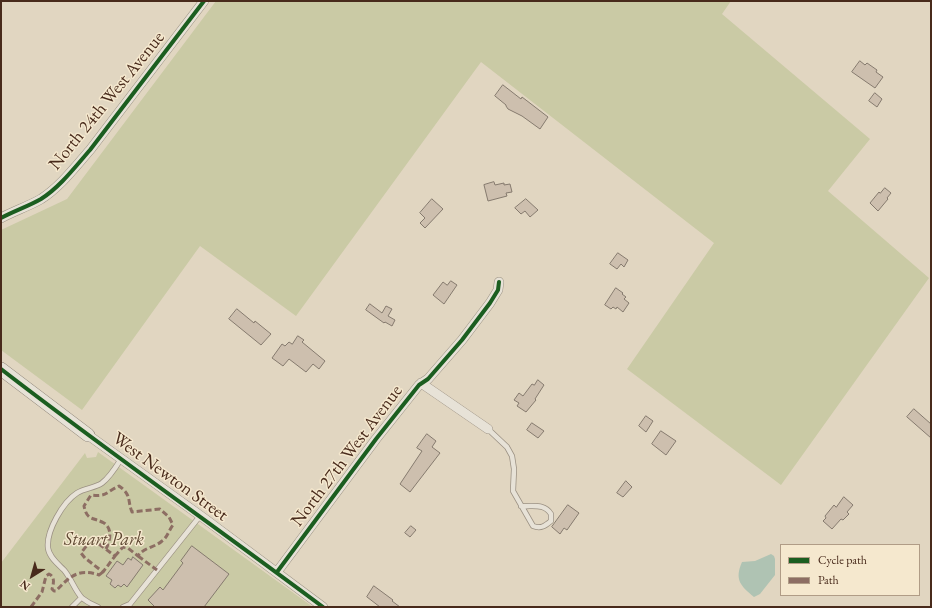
<!DOCTYPE html>
<style>
body{margin:0}
#map{position:relative;width:932px;height:608px;overflow:hidden;background:#e1d6c1;font-family:"EB Garamond",serif}
canvas{display:block}
.frame{position:absolute;inset:0;border:2px solid #482a1b;pointer-events:none}
.legend{position:absolute;left:780px;top:544px;width:140px;height:52px;box-sizing:border-box;background:#f5e8ce;border:1px solid #b09c86;margin:0;padding:5px 7px;list-style:none;font-size:12px;color:#482a1b}
.legend li{display:flex;align-items:center;gap:8px;height:20px}
.legend b{width:20px;border:1px solid #b09c86}
.north{position:absolute;left:12px;top:556px;width:40px;height:40px;-webkit-text-stroke:3px #f5e8ce;paint-order:stroke;rotate:217deg;font-size:11px;font-weight:700;line-height:16px;text-align:center;color:#482a1b}
.north::after{content:'';display:block;margin:auto;width:14px;height:18px;background:#482a1b;clip-path:polygon(50% 0,100% 100%,50% 72%,0 100%)}
</style>
<div id="map">
<canvas width="932" height="608"></canvas>
<div class="frame"></div>
<ul class="legend">
<li><b style="height:5px;background:#1b5e20"></b>Cycle path</li>
<li><b style="height:5px;background:#8d6e63"></b>Path</li>
</ul>
<div class="north">N</div>
</div>
<script>
const ctx = document.querySelector('canvas').getContext('2d');
ctx.lineJoin = 'round';
function paint(path, color) {
  ctx.fillStyle = color;
  ctx.fill(path, 'evenodd');
}
function stroke(path, color, width, dash) {
  ctx.strokeStyle = color;
  ctx.lineWidth = width;
  ctx.lineCap = dash ? 'butt' : 'round';
  ctx.setLineDash(dash || []);
  ctx.stroke(path);
}
function write(font, color, halo, rows, align = 'center') {
  ctx.font = font + ' "EB Garamond",serif';
  ctx.lineWidth = 3;
  ctx.setLineDash([]);
  ctx.textBaseline = 'middle';
  ctx.strokeStyle = halo;
  ctx.fillStyle = color;
  for (const [text, x, y, turn = 0] of rows) {
    ctx.save();
    ctx.translate(x, y);
    ctx.rotate((+turn || 0) * Math.PI / 180);
    ctx.textAlign = isNaN(turn) ? turn : align;
    if (halo) ctx.strokeText(text, 0, 0);
    ctx.fillText(text, 0, 0);
    ctx.restore();
  }
}
paint(new Path2D(`
 M 216,1 L 731,1 L 722,14 L 870,139 L 828,191 L 929,278 L 781,485 L 627,369 L 714,243 L 481,62 L 296,316 L 200,246 L 82,410 L 1,350 L 1,230 L 67,199 Z
 M 98,452 L 313,607 L 1,607 L 1,563 L 85,453 L 87,458 L 96,457 Z`), '#cacaa5');
paint(new Path2D(`
 M 771,554 L 774,556 L 775,559 L 775,575 L 760,594 L 754,597 C 741,586 734,580 742,562 L 755,561 Z`), '#afc3b3');
const building = new Path2D(`
 M 860,61 L 865,65 L 867,63 L 877,70 L 876,72 L 883,77 L 875,88 L 852,72 Z
 M 503,85 L 521,99 L 522,97 L 548,117 L 540,129 L 522,116 L 508,109 L 506,106 L 506,105 L 495,96 Z
 M 875,93 L 882,99 L 877,107 L 869,101 Z
 M 494,182 L 495,185 L 504,183 L 504,185 L 510,184 L 512,192 L 506,193 L 507,196 L 488,201 L 484,185 Z
 M 885,188 L 891,193 L 887,198 L 888,199 L 878,211 L 870,203 L 879,192 L 880,193 Z
 M 432,199 L 443,209 L 425,228 L 420,223 L 425,218 L 420,213 Z
 M 526,199 L 538,210 L 530,217 L 525,211 L 521,214 L 515,208 Z
 M 618,253 L 628,260 L 624,267 L 621,264 L 617,269 L 610,264 Z
 M 451,281 L 457,285 L 444,304 L 433,295 L 443,282 L 447,285 Z
 M 616,288 L 623,293 L 622,294 L 626,297 L 624,299 L 629,303 L 623,312 L 617,307 L 616,309 L 613,307 L 611,309 L 605,305 Z
 M 370,304 L 382,313 L 386,306 L 392,309 L 388,316 L 395,320 L 392,326 L 385,322 L 384,323 L 366,310 Z
 M 237,309 L 254,323 L 255,321 L 271,334 L 261,345 L 229,319 Z
 M 298,336 L 304,340 L 302,342 L 325,361 L 319,369 L 313,364 L 306,372 L 289,359 L 283,366 L 272,358 L 282,344 L 285,346 L 289,342 L 292,344 Z
 M 538,380 L 544,385 L 535,399 L 536,400 L 526,412 L 517,406 L 519,403 L 514,400 L 519,393 L 523,396 L 532,384 L 534,385 Z
 M 914,409 L 931,424 L 931,438 L 907,417 Z
 M 646,416 L 653,421 L 646,432 L 639,426 Z
 M 532,423 L 544,431 L 538,438 L 527,430 Z
 M 661,431 L 676,441 L 666,455 L 652,444 Z
 M 427,434 L 436,441 L 432,447 L 440,453 L 410,492 L 400,484 L 422,451 L 417,448 Z
 M 626,481 L 632,487 L 623,497 L 617,493 Z
 M 844,497 L 853,505 L 847,512 L 849,514 L 843,520 L 841,519 L 832,529 L 823,521 L 826,518 L 825,516 L 834,505 L 836,507 Z
 M 568,505 L 579,513 L 567,530 L 564,528 L 560,534 L 552,527 Z
 M 411,526 L 416,530 L 410,537 L 405,533 Z
 M 192,546 L 229,574 L 204,607 L 155,607 L 148,600 L 160,587 L 163,590 L 183,563 L 181,561 Z
 M 133,557 L 143,565 L 127,587 L 124,584 L 121,587 L 118,585 L 115,588 L 110,584 L 112,580 L 106,576 L 117,561 L 123,565 L 128,558 L 131,560 Z
 M 374,586 L 393,600 L 392,601 L 400,607 L 380,607 L 367,597 Z`);
paint(building, '#cdbfae');
stroke(building, '#857a6e', 1);
const lane = new Path2D(`
 M 488,429 L 507,447 L 512,456 L 514,469 L 513,491 L 533,526 C 541,529 545,526 551,521 L 551,514 C 544,503 533,507 521,506
 M 72,607 L 81,598
 M 98,607 C 93,605 87,602 82,598 C 75,591 71,578 64,570 C 58,564 49,557 48,548 C 46,531 63,502 77,493 C 85,488 95,488 102,483 C 110,477 116,467 121,459
 M 123,607 L 130,604 L 200,516`);
const street = new Path2D(`
 M 1,218 C 14,211 29,206 41,199 C 60,187 75,167 90,150 L 204,1
 M 421,383 L 488,429
 M 88,435 L 205,519 L 323,607
 M 277,572 L 376,439 L 419,385 L 428,379 L 462,340 L 490,303 L 498,290 L 499,282`);
const secondary = new Path2D(`
 M 1,369 L 88,435`);
stroke(lane, '#9b9183', 6);
stroke(street, '#9b9183', 10);
stroke(secondary, '#857a6e', 14);
stroke(lane, '#e7e2d7', 4.5);
stroke(street, '#e7e2d7', 9);
stroke(secondary, '#e7e2d7', 13);
stroke(new Path2D(`
 M 91,540 L 95,541 L 115,556 L 103,572 L 85,558 L 81,553 Z
 M 106,549 C 110,541 113,529 104,523 C 93,517 87,521 84,506 L 91,495 C 107,497 106,492 119,486 C 132,495 127,500 132,512 L 160,509 L 169,517 L 173,525 C 169,530 167,538 162,541 C 154,548 144,547 138,556 L 128,548 L 123,547 L 115,556
 M 138,556 L 157,570
 M 31,607 L 42,592 L 46,576 L 49,574 C 55,577 54,583 52,589 L 54,591 L 56,591 C 70,576 79,568 99,575 L 103,572`), '#8d6e63', 3, [6, 3]);
stroke(new Path2D(`
 M 1,218 C 14,211 29,206 41,199 C 60,187 75,167 90,150 L 204,1
 M 1,369 C 107,451 216,527 323,607
 M 277,572 L 376,439 L 419,385 L 428,379 L 462,340 L 490,303 L 498,290 L 499,282`), '#1b5e20', 4);
write('18px', '#482a1b', '#f5e8ce', [
 ["North 24th West Avenue",107,101,-51],
 ["North 27th West Avenue",347,456,-53],
 ["West Newton Street",170,477,36]
]);
write('italic 18px', '#5e4832', '#f5e8ce', [
 ["Stuart Park",104,540]
]);
</script>
